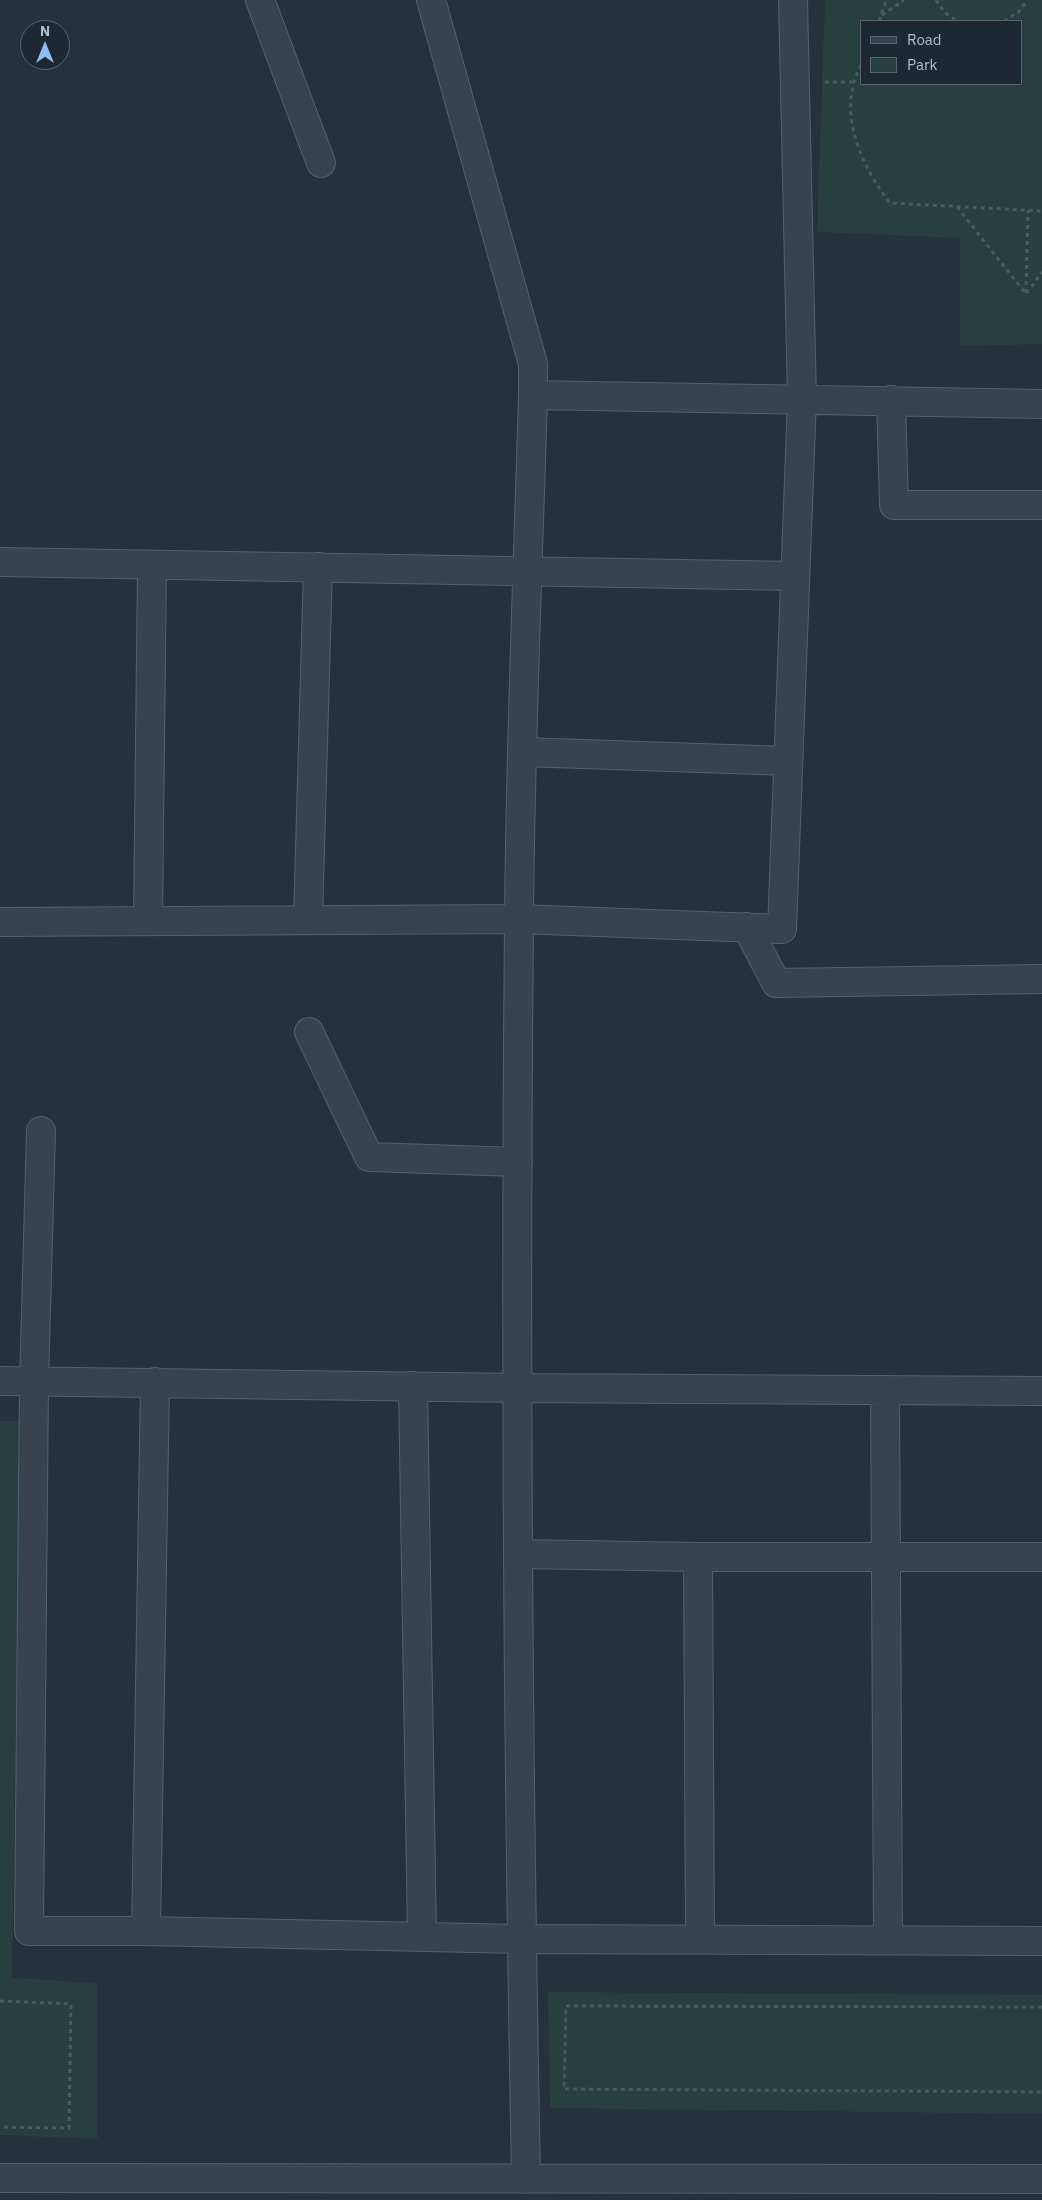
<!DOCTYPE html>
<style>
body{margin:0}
#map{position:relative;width:1042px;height:2200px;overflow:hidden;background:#25313d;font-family:"IBM Plex Sans",sans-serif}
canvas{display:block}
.legend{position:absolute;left:860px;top:20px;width:162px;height:65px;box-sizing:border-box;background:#1e2832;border:1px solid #5a646e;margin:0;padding:6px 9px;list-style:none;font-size:15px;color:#b5bec8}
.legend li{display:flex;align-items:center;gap:10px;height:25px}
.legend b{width:25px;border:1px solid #5a646e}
.north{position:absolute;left:20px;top:20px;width:50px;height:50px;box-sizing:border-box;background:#1e2832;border:1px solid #5a646e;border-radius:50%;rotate:0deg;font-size:14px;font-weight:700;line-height:20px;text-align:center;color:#b5bec8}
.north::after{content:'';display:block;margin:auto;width:18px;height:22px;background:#8ebdf4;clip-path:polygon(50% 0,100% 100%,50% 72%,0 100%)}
</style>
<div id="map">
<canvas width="1042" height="2200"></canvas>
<ul class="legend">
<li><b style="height:6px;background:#39434d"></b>Road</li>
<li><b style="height:14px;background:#283f3f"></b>Park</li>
</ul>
<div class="north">N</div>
</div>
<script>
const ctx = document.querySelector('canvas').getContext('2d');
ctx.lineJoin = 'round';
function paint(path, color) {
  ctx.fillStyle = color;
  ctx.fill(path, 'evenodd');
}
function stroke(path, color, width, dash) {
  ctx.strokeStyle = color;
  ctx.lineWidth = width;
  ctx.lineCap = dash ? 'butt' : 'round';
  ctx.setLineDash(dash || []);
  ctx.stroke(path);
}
paint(new Path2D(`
 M 825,0 L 1042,0 L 1042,344 L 960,346 L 960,238 L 817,232 ZM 861,21 L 1021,21 L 1021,84 L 861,84 Z
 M 0,1421 L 20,1421 L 12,1978 L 97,1983 L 97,2139 L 0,2135 Z
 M 548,1992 L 1042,1995 L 1042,2114 L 550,2108 Z`), '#283f3f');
const minor = new Path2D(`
 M 260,0 L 321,163
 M 431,0 L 533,364 L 533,395
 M 891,400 L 894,505 L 1042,505
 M 0,562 L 795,576
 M 523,752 L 788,761
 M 148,920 L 152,565
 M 308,920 L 318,567
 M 0,922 L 519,919 L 782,929 L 802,399 L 793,0
 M 747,927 L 776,983 L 1042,979
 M 309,1032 L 369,1157 L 518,1162
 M 41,1131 L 34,1382 L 29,1931 L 146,1931 L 521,1939 L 1042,1941
 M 0,1381 L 518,1388 L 1042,1391
 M 413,1386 L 422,1937
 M 885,1390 L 888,1940
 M 519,1554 L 698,1557 L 1042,1557
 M 698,1557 L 700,1939
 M 146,1931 L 155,1382
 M 0,2178 L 1042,2179
 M 526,2179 C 518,1761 515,1342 519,924 C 520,748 528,571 533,395 L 1042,404`);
stroke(minor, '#57616b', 30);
stroke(new Path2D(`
 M 936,0 L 944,12 L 957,21
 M 882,15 L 904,0
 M 879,21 L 886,0
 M 1004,21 L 1019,12 L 1027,0
 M 861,65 C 858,72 854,79 853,87 C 843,127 866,172 890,203 L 1042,211
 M 825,82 L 854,82
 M 957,207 L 1026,294 L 1042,272
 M 1026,293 L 1028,210
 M 0,2001 L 71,2004 L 69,2128 L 0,2127
 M 1042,2007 L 566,2006 L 564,2089 L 1042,2092`), '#475c5d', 3, [4, 4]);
stroke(minor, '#39434d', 28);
</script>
